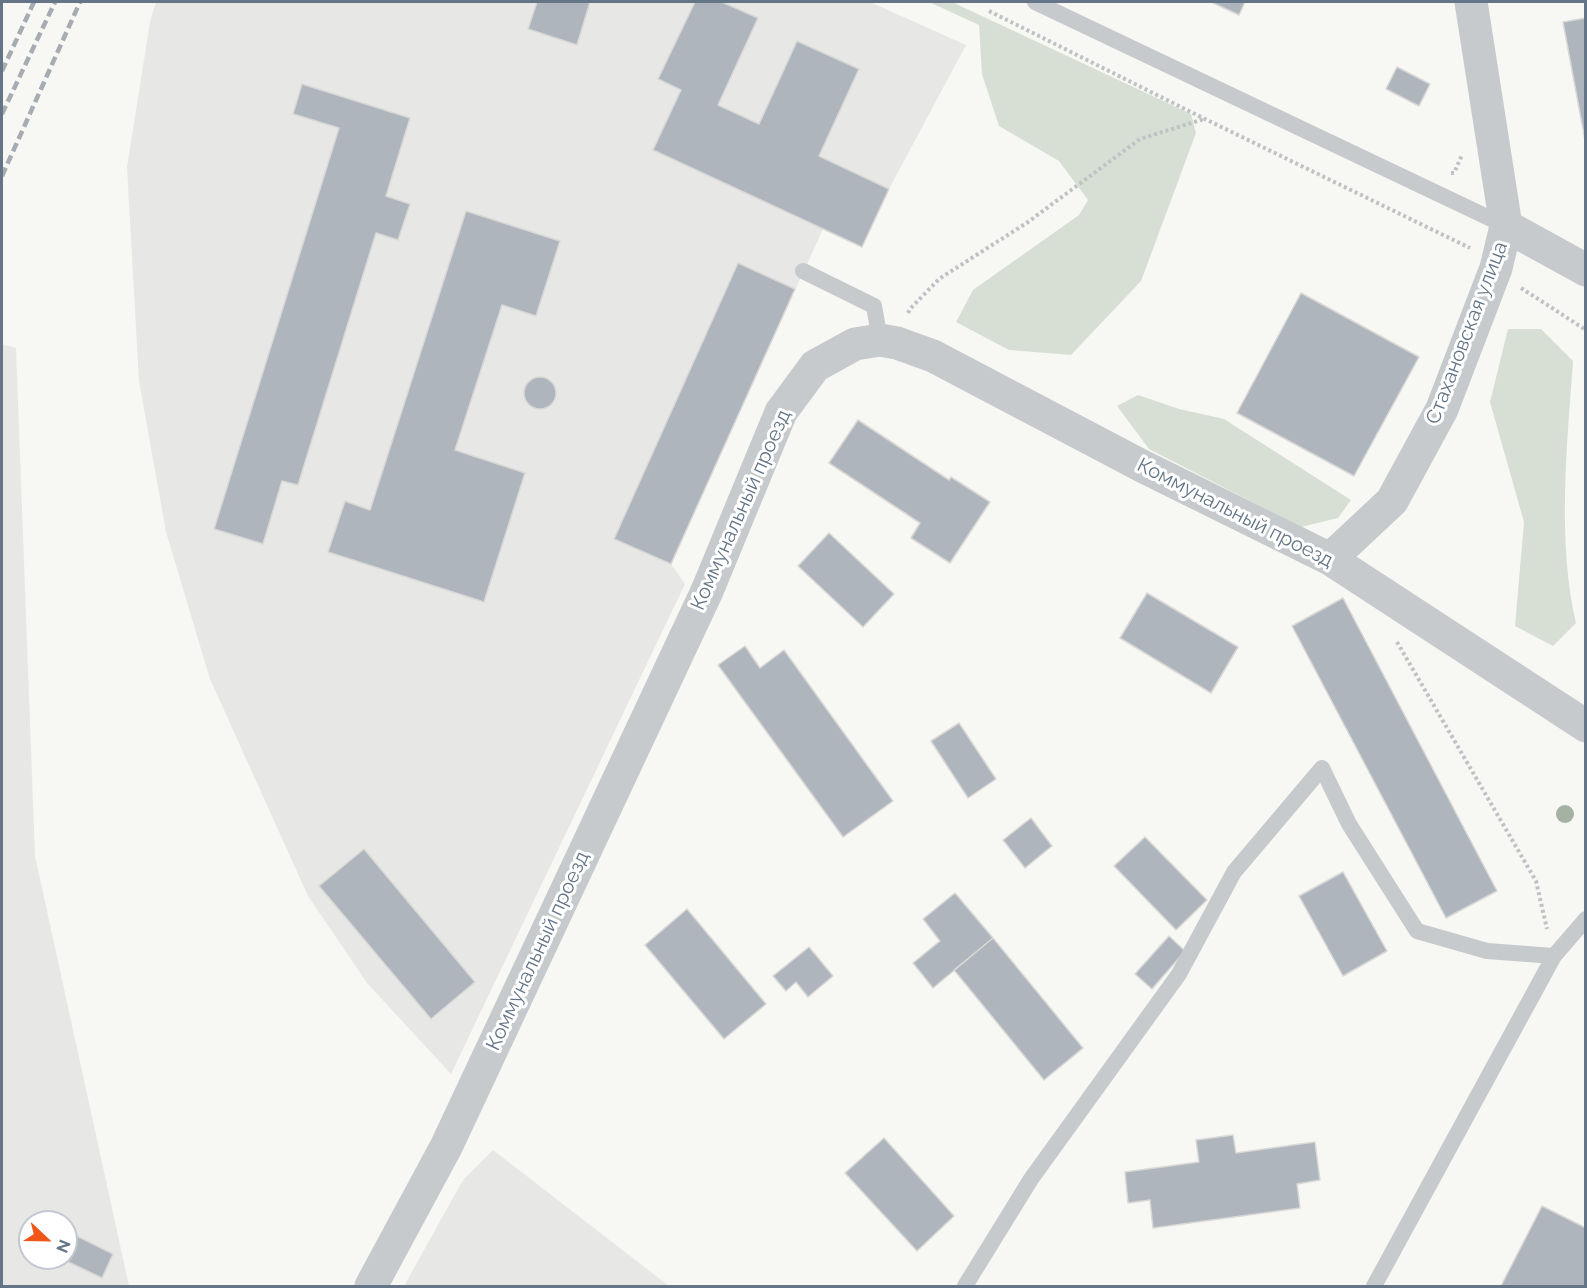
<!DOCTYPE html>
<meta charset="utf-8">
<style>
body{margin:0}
#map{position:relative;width:1587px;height:1288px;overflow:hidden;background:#f7f7f3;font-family:Raleway,sans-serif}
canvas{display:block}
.frame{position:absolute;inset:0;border:3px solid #637587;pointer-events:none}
.north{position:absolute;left:18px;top:1210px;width:60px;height:60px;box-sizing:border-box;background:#fff;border:2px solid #c1c8cf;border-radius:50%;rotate:112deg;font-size:16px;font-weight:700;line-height:24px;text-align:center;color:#637587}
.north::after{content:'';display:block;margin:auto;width:21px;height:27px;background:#f15619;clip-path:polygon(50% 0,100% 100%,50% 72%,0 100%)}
</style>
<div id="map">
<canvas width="1587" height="1288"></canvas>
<div class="frame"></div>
<div class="north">N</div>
</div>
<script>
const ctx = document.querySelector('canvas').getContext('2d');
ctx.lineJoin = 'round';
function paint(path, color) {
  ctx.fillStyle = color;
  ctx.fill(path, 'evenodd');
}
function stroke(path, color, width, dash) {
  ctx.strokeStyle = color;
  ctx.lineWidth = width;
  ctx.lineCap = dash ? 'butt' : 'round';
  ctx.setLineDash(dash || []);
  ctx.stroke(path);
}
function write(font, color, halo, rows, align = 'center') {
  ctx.font = font + ' Raleway,sans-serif';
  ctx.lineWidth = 6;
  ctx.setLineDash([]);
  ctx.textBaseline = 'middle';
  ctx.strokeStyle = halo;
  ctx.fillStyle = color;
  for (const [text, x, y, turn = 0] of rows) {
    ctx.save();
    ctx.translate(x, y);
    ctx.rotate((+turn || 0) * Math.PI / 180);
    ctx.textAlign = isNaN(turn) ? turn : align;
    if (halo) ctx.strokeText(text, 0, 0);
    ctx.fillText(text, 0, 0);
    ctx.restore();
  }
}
paint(new Path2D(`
 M 156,2 L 870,2 L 966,45 L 889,189 L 862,247 L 823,229 L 671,564 L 685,584 L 451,1074 L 367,983 L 308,896 L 210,679 L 166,532 L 139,381 L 127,167 L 150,22 Z
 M 2,344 L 16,348 L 35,856 L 129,1286 L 2,1286 ZM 30,1222 L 66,1222 L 66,1258 L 30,1258 Z
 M 493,1150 L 669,1286 L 404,1286 L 463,1180 Z`), '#e7e8e6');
paint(new Path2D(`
 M 929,2 L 952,2 L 1191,114 L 1196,133 L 1141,281 L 1071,355 L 1009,350 L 956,322 L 973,290 L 1079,215 L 1088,200 L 1059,161 L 999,126 L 982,74 L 979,25 Z
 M 1508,329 L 1541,329 L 1573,361 C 1567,444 1557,542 1576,623 L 1553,646 L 1515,626 L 1524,522 L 1490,402 Z
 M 1138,395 L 1179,409 L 1224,419 L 1351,500 L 1338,518 L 1301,527 L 1149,449 L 1117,406 Z`), '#d7dfd4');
const building = new Path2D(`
 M 537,2 L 590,2 L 577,45 L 528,29 Z
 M 695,2 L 722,2 L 758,18 L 718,105 L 759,124 L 797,41 L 859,69 L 819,156 L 889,189 L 862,247 L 653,150 L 681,90 L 658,79 Z
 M 1211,2 L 1245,2 L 1239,15 Z
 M 1586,18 L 1586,140 L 1585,140 L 1563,22 Z
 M 1397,67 L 1430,84 L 1419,106 L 1386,89 Z
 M 302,84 L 410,118 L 386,196 L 410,204 L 398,240 L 376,233 L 298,485 L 282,481 L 263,544 L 214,529 L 339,128 L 293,114 Z
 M 466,211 L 560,241 L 536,316 L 502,305 L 455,450 L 525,473 L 484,602 L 328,552 L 345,501 L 370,510 Z
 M 738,263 L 795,289 L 671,564 L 614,539 Z
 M 1301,293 L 1419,357 L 1354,476 L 1237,413 Z
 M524 393a16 16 0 1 1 32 0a16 16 0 1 1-32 0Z
 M 858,420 L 949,480 L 951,477 L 990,502 L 950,563 L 911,538 L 920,523 L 829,463 Z
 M 829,533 L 894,594 L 863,627 L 798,566 Z
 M 1147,593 L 1238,647 L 1211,693 L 1120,638 Z
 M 1343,598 L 1497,891 L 1446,918 L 1292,626 Z
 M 745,646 L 760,668 L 784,650 L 893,801 L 843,837 L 718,665 Z
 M 959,723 L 996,779 L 968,798 L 931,741 Z
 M 1031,818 L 1052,846 L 1025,868 L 1003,840 Z
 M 1145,837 L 1207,900 L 1176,930 L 1114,866 Z
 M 364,849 L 475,982 L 431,1019 L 319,886 Z
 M 1343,872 L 1387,951 L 1343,976 L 1299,896 Z
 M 955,893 L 993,938 L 933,988 L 913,963 L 940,941 L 923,919 Z
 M 687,909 L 766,1004 L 724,1039 L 645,945 Z
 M 1169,936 L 1185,951 L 1152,989 L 1135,974 Z
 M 993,938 L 1083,1048 L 1044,1080 L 954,970 Z
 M 809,947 L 833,976 L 808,997 L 796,982 L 786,991 L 773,976 Z
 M 1233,1135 L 1236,1153 L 1315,1142 L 1320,1180 L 1297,1184 L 1300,1208 L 1153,1228 L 1150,1200 L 1128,1203 L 1125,1172 L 1199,1162 L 1196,1140 Z
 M 884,1138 L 954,1216 L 917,1251 L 845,1173 Z
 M 1542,1206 L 1586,1228 L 1586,1286 L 1501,1286 Z
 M 69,1232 L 113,1254 L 102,1278 L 60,1258 L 66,1258 L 66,1238 Z`);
paint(building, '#aeb5bc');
stroke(building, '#d8d8d6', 1.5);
stroke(new Path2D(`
 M 989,11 L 1205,119 L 1470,248
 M 1451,173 L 1454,173 L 1462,155
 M 1521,288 L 1586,330
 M 908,313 L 910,309 L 939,279 L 1028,222 L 1140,139 L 1204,119
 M 1397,642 L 1536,881 L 1547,929`), '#bfc2c4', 4, [3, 3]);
stroke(new Path2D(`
 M 1035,2 L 1506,226
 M 803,271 L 874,306 L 880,340
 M 965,1286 L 1031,1179 L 1179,974 L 1234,872 L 1322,768 L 1349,824 L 1417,931 L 1487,951 L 1554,956 L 1586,919
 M 1374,1286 L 1554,956`), '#c6cacd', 16);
stroke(new Path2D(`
 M 1506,226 L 1586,270
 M 1330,559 L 1392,501 L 1442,409 L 1496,268 L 1506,226 L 1471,2
 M 371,1286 L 446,1147 L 707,591 L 781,412 L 815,366 L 855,344 L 880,340 L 897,343 L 933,356 L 1142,466 L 1330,559 L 1586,726`), '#c6cacd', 33);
stroke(new Path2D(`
 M 2,71 L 34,2
 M 2,114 L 55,2
 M 2,176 L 80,2`), '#a6acb2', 4.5, [9, 4.5]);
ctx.fillStyle = '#a5b1a2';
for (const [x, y] of [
 [1565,814]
]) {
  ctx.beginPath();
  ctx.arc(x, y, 9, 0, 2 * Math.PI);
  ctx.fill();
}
write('20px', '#637587', '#fff', [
 ["Стахановская улица",1467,333,-69],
 ["Коммунальный проезд",741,510,-66],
 ["Коммунальный проезд",1235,513,27],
 ["Коммунальный проезд",538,951,-65]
]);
</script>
